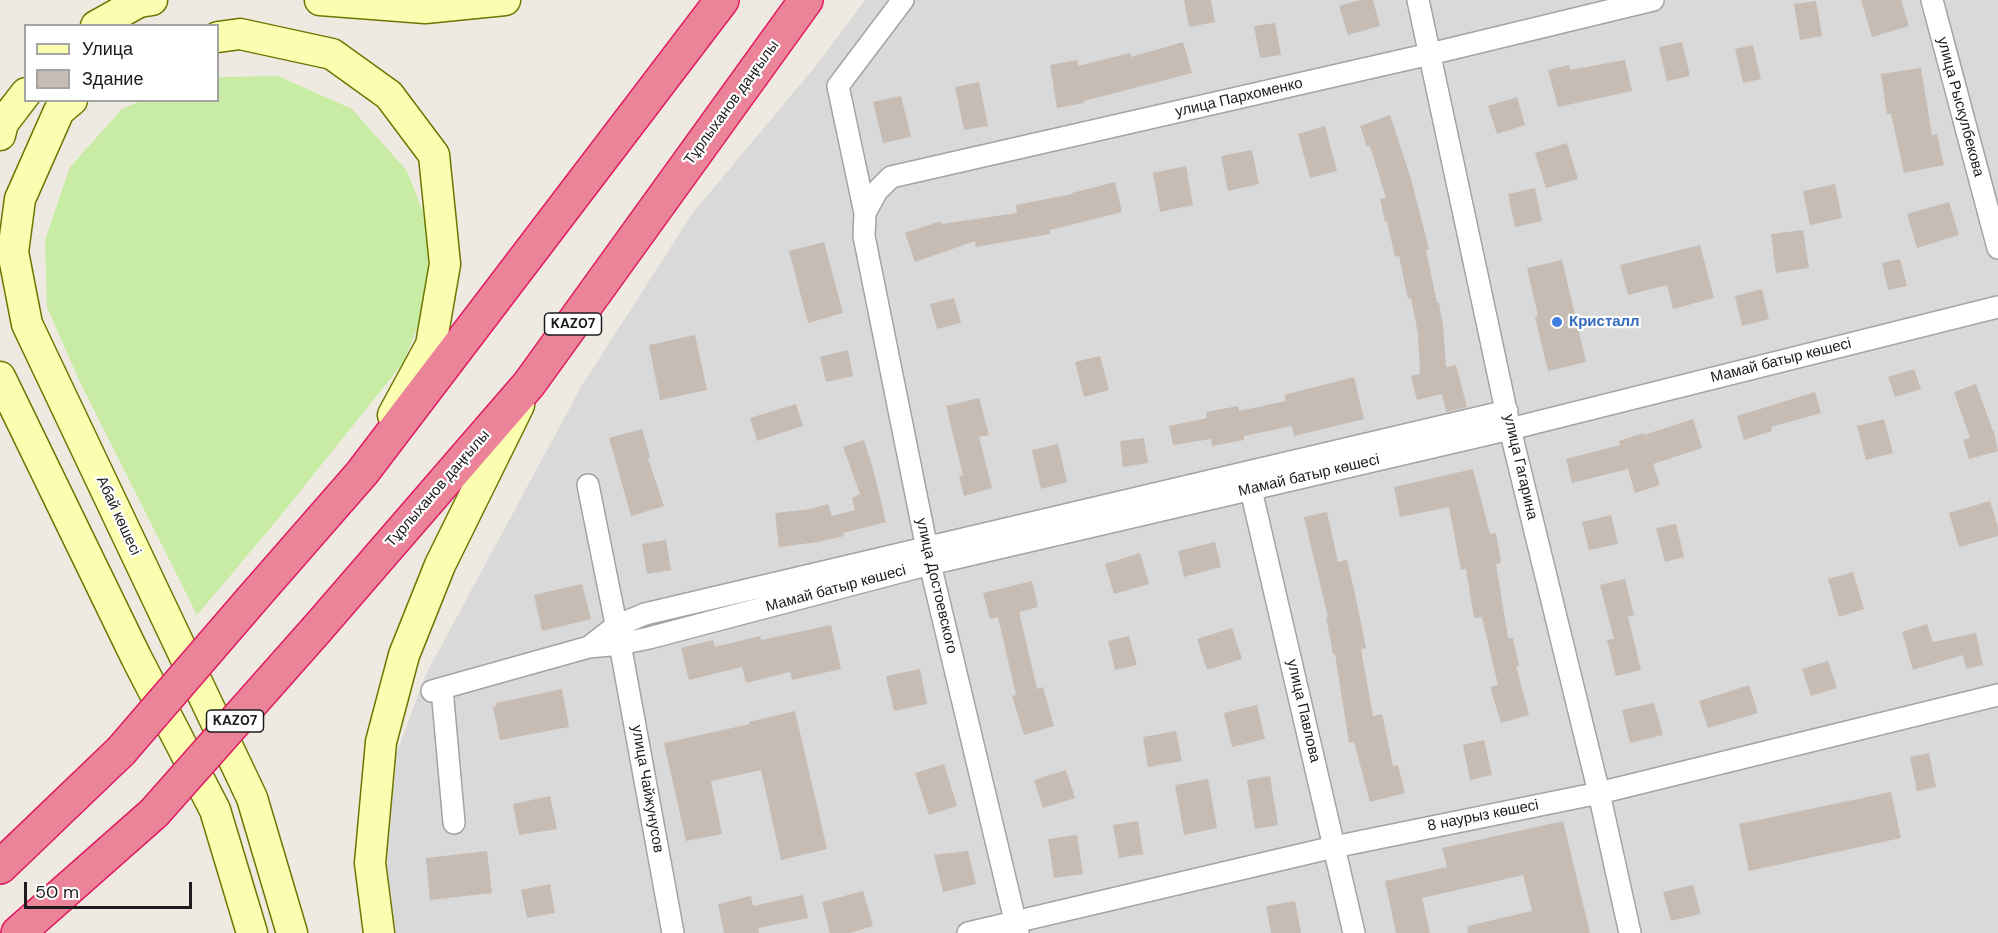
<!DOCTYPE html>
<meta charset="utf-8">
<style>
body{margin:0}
#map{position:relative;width:1998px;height:933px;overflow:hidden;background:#eeeae1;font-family:"DM Sans",sans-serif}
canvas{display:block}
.legend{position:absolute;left:24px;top:24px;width:195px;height:78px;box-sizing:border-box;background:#fff;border:2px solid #a4a4a4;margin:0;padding:8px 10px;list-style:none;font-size:18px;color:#1c1c1c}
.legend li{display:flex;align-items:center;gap:12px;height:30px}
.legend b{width:30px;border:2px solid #a4a4a4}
.scale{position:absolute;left:24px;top:882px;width:168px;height:27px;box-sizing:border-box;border:3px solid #1c1c1c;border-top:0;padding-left:8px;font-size:18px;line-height:21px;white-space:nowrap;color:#1c1c1c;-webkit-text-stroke:4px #fff;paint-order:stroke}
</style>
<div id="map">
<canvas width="1998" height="933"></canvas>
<ul class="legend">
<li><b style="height:8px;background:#fbfdb1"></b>Улица</li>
<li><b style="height:16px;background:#c6bcb4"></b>Здание</li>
</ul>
<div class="scale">50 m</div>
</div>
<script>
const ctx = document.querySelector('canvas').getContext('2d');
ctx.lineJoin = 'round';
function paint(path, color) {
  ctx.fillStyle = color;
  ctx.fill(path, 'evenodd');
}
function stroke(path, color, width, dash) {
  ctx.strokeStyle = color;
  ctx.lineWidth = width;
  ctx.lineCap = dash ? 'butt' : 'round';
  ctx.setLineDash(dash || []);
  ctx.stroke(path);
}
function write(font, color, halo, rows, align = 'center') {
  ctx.font = font + ' "DM Sans",sans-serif';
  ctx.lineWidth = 4.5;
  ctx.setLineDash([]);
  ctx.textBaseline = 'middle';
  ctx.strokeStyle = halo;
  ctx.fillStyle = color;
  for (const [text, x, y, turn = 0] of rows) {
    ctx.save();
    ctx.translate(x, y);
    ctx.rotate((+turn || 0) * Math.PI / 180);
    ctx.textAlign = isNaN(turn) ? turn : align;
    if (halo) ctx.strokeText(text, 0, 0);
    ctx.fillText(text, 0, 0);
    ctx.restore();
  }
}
paint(new Path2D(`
 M 865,0 L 1998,0 L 1998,933 L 390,933 L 386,890 L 386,782 L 425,676 L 581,387 L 692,214 L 819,62 Z`), '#dad9d9');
paint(new Path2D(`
 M 278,76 L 352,109 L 407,171 L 428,225 L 430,297 L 403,363 L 278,519 L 197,615 L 78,378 L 47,307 L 45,240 L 70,167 L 122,109 L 141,101 L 218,100 L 218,77 Z`), '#c9eca4');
paint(new Path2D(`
 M 1184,0 L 1211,0 L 1215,22 L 1189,27 Z
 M 1360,0 L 1373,0 L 1380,26 L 1348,35 L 1339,6 Z
 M 1861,0 L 1901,0 L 1909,26 L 1872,37 Z
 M 1816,1 L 1822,36 L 1800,40 L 1794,4 Z
 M 1275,23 L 1281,55 L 1260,58 L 1254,26 Z
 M 1183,42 L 1192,73 L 1084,101 L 1084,103 L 1057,108 L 1050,65 L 1077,60 L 1078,66 L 1130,53 L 1131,57 Z
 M 1682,42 L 1690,76 L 1667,81 L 1659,47 Z
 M 1753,45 L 1761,79 L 1743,83 L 1735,49 Z
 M 1625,60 L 1632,91 L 1558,107 L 1548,70 L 1569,65 L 1570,70 Z
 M 1921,68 L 1932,135 L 1937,134 L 1944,165 L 1904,173 L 1891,114 L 1887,114 L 1881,74 Z
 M 979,82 L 988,126 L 964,130 L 955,87 Z
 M 901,96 L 911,137 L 883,143 L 873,102 Z
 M 1517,97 L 1525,125 L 1497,134 L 1488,106 Z
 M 1390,115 L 1411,179 L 1429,249 L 1426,250 L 1437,303 L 1439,303 L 1443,325 L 1446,367 L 1456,365 L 1467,407 L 1446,412 L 1442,394 L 1417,400 L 1411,376 L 1420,374 L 1418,334 L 1411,298 L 1408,299 L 1399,256 L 1395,257 L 1387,221 L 1385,222 L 1380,199 L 1386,198 L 1370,146 L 1367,147 L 1360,126 Z
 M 1325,126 L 1337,171 L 1310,178 L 1298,134 Z
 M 1567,143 L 1578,179 L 1546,188 L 1535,153 Z
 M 1252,150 L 1259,184 L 1228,191 L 1221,156 Z
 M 1186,166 L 1193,205 L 1160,212 L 1153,173 Z
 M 1115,182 L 1122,212 L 1050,230 L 1050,234 L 976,247 L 975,241 L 915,262 L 905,233 L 941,221 L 942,224 L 1017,213 L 1016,205 L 1072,194 L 1072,193 Z
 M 1835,184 L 1842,218 L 1810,225 L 1803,191 Z
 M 1535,188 L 1542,221 L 1515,227 L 1508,194 Z
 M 1949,202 L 1959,235 L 1917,248 L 1907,214 Z
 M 1803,230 L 1809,268 L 1776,273 L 1771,234 Z
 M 824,242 L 843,313 L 808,323 L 789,251 Z
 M 1700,245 L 1714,298 L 1673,309 L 1667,285 L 1628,295 L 1620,265 Z
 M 1900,259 L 1907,286 L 1888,290 L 1882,263 Z
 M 1562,260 L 1586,362 L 1548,371 L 1535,317 L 1538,316 L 1527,268 Z
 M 1762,289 L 1769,319 L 1742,326 L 1735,296 Z
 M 954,298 L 961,323 L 937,329 L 930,304 Z
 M 695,335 L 707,390 L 660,400 L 649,345 Z
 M 848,350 L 853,376 L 826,382 L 820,357 Z
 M 1100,356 L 1109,390 L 1084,397 L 1075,362 Z
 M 1914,369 L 1921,389 L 1895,397 L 1888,377 Z
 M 1354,377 L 1364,419 L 1294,436 L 1292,426 L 1244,436 L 1244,440 L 1212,446 L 1211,439 L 1173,445 L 1169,426 L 1207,418 L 1206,412 L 1238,406 L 1239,411 L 1286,401 L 1284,395 Z
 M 1976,384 L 1993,431 L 1994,431 L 1998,451 L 1969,459 L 1963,440 L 1970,438 L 1954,392 Z
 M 1815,392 L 1821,413 L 1771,427 L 1772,431 L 1744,440 L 1737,416 Z
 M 979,398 L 989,435 L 979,437 L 992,488 L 964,496 L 959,476 L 963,475 L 946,406 Z
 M 796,404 L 803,426 L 757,441 L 750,418 Z
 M 1693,419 L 1702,448 L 1653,464 L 1660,485 L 1635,493 L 1628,469 L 1572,483 L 1566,459 L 1620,445 L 1619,441 L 1643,433 L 1644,435 Z
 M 1884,419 L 1893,453 L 1866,460 L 1857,426 Z
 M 642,429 L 650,457 L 648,458 L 664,506 L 631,516 L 609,438 Z
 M 1144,438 L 1148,463 L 1123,467 L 1120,441 Z
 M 864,440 L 873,469 L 886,522 L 843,533 L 844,536 L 818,542 L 779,547 L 775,513 L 810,509 L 828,504 L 832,516 L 855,510 L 852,498 L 860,494 L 843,447 Z
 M 1058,444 L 1067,482 L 1041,489 L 1032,450 Z
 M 1473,469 L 1490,534 L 1496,533 L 1501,563 L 1496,564 L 1508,638 L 1513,638 L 1519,666 L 1516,666 L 1529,715 L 1501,723 L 1490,687 L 1498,685 L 1482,617 L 1474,618 L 1466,569 L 1461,570 L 1449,507 L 1400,517 L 1394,487 Z
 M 1990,501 L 1998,527 L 1998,536 L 1959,547 L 1949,513 Z
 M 1327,512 L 1338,562 L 1347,560 L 1355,594 L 1366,648 L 1361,649 L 1373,716 L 1382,714 L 1393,766 L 1398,765 L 1405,793 L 1370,802 L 1354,742 L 1349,743 L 1335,654 L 1333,654 L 1326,617 L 1328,617 L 1304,517 Z
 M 1611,515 L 1618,544 L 1589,550 L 1582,522 Z
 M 1676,524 L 1684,557 L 1665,562 L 1656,528 Z
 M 666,540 L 671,570 L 647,574 L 642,544 Z
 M 1215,542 L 1221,567 L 1184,577 L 1178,551 Z
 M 1140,553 L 1149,584 L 1114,594 L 1105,564 Z
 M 1853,572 L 1864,609 L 1839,617 L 1828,579 Z
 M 1625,579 L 1634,615 L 1628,617 L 1641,670 L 1616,676 L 1607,640 L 1614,639 L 1600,585 Z
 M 1032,581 L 1038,607 L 1019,612 L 1037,689 L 1043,687 L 1054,726 L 1024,735 L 1012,696 L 1016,695 L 998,617 L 990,619 L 983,593 Z
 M 582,584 L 591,619 L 542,631 L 534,595 Z
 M 1927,624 L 1933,642 L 1976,633 L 1983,665 L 1966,669 L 1963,655 L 1913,670 L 1902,632 Z
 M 831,625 L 841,669 L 792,680 L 790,672 L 746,683 L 742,667 L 689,680 L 681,648 L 713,640 L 715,647 L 760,636 L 761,640 Z
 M 1232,628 L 1242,659 L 1207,670 L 1197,639 Z
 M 1129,636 L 1137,665 L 1115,670 L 1108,641 Z
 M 1828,661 L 1837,688 L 1811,696 L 1802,669 Z
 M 920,669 L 927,704 L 894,711 L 886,676 Z
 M 1749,685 L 1758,713 L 1708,728 L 1699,701 Z
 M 562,689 L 569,727 L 500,740 L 493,707 L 496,706 L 496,703 Z
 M 1654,703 L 1663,735 L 1630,743 L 1622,710 Z
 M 1257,705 L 1265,739 L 1232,747 L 1224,713 Z
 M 795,711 L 827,849 L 781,860 L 761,770 L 711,781 L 722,834 L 686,841 L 664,743 L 750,724 L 749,722 Z
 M 1176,731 L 1182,761 L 1148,767 L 1143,737 Z
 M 1484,740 L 1492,775 L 1470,780 L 1463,745 Z
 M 1929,753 L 1936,787 L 1917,791 L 1910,757 Z
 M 944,764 L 957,806 L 929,815 L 915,773 Z
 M 1066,770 L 1075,798 L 1043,808 L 1034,780 Z
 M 1270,776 L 1278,825 L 1255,829 L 1247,780 Z
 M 1208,779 L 1217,828 L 1184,835 L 1175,785 Z
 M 1891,792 L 1901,838 L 1749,871 L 1739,824 Z
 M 550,796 L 557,829 L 519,835 L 513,804 Z
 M 1138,821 L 1143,854 L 1119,858 L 1113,825 Z
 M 1563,821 L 1590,933 L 1468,933 L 1467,926 L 1532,911 L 1523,875 L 1422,898 L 1430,933 L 1396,933 L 1385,881 L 1447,867 L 1442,848 Z
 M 1077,835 L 1083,874 L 1054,878 L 1048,839 Z
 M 487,851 L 492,893 L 430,900 L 426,858 Z
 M 968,851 L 976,884 L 943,892 L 934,855 Z
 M 550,884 L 555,913 L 527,918 L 521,890 Z
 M 1693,885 L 1701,914 L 1671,921 L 1663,892 Z
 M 863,891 L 873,926 L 850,933 L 830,933 L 822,902 Z
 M 803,895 L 808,918 L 758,928 L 759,933 L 724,933 L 718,904 L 751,896 L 753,906 Z
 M 1295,901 L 1301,933 L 1271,933 L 1266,906 Z`), '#c6bcb4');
const street = new Path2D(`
 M 1418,0 L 1510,429 L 1599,793 L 1630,933
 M 1932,0 L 1998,248
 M 865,213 L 838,86 L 903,0
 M 588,485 L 620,644 L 673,933
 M 1251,490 L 1354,933
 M 589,647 L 616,626 L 645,614 L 1507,411
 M 442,689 L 454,823
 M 432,691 L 589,647 L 620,644 L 649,638 L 930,564 L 1510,429 L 1998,307
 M 968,933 L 1334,847 L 1599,793 L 1998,695
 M 1018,933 L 930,564 L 864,236 L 865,213 L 877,191 L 891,177 L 1430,54 L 1653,0`);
const secondary = new Path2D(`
 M 320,0 L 425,8 L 505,0
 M 96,26 L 139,2 L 152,0
 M 218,37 L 240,34 L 332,54 L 389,95 L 434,155 L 445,264 L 431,345 L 393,415
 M 72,100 L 59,111 L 20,199 L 13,252 L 27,324 L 252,798 L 292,933
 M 0,135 L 3,123 L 26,93
 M 0,377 L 136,657 L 215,810 L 252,933
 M 379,933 L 370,863 L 381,742 L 404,655 L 440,565 L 519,405`);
const highway = new Path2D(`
 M 252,599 L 362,473 L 722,0
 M 317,629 L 529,384 L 806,0
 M 0,867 L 121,751
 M 18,933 L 154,813`);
stroke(street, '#a3a3a3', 24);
stroke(secondary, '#6d7700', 33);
stroke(highway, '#e01a63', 36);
stroke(street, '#fff', 21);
stroke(secondary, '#fbfdb1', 30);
stroke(highway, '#eb8499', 33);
const highwayBridge = new Path2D(`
 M 121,751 L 252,599
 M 154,813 L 317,629`);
stroke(highwayBridge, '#e01a63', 36, []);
stroke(highwayBridge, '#eb8499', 33);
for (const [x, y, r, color] of [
 [1557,322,6,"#3f7fe0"]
]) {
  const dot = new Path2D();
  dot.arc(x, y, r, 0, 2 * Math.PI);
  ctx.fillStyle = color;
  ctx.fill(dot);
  stroke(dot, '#fff', 2);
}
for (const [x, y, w] of [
 [573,324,57],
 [235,721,57]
]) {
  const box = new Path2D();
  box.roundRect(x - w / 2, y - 11, w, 22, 4.5);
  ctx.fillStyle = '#fff';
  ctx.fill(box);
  stroke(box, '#1c1c1c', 1.5);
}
write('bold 14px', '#1c1c1c', null, [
 ["KAZ07",573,324],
 ["KAZ07",235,721]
]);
write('15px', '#1c1c1c', '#fff', [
 ["улица Пархоменко",1239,98,-13],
 ["Тұрлыханов даңғылы",732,103,-54],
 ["улица Рыскулбекова",1960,107,75],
 ["Мамай батыр көшесі",1781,361,-14],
 ["улица Гагарина",1520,467,77],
 ["Мамай батыр көшесі",1309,476,-13],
 ["Тұрлыханов даңғылы",438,489,-49],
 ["Абай көшесі",118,516,65],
 ["улица Достоевского",936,586,77],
 ["Мамай батыр көшесі",836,589,-15],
 ["улица Павлова",1303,711,77],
 ["улица Чайжунусов",647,789,80],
 ["8 наурыз көшесі",1483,816,-11]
]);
write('bold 15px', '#366cbe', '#fff', [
 ["Кристалл",1569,322]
], 'left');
</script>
